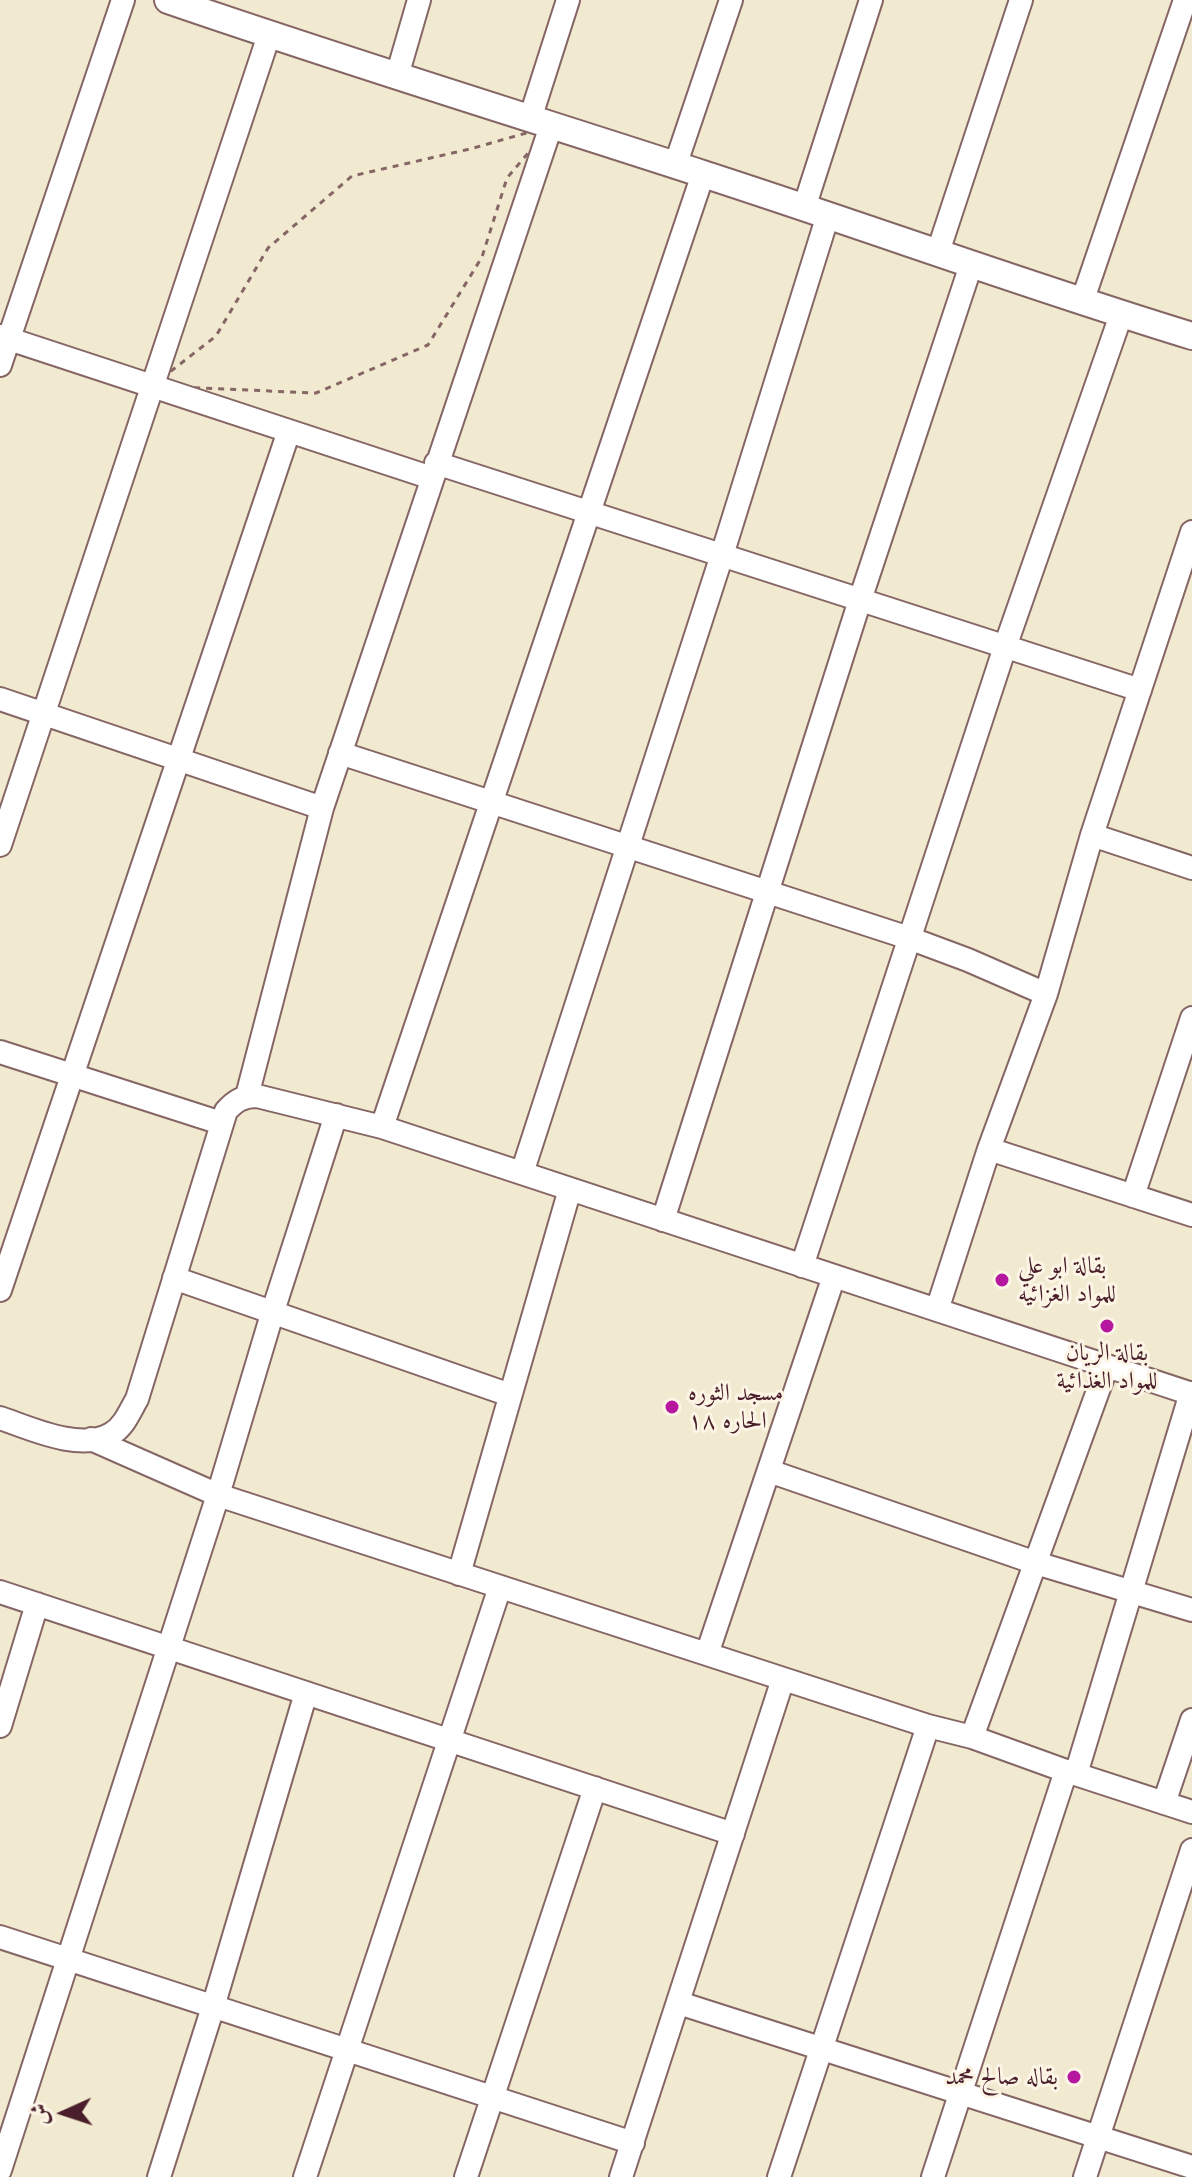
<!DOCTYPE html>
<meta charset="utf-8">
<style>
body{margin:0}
#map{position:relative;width:1192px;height:2177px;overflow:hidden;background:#f2ead0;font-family:"Libre Caslon Text",Amiri,serif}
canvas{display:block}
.north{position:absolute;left:24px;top:2073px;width:80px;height:80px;-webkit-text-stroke:6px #fcf5e5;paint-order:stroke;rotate:267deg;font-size:22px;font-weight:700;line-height:32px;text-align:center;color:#4a1f2b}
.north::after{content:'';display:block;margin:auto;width:28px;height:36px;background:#4a1f2b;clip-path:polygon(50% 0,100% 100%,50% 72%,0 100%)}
</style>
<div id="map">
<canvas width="1192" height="2177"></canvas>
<div class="north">ش</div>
</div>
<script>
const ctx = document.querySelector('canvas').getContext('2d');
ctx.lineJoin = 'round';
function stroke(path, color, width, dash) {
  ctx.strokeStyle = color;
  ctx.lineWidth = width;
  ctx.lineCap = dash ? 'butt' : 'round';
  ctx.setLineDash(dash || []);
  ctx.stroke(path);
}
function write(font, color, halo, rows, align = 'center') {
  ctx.font = font + ' "Libre Caslon Text",Amiri,serif';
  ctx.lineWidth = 6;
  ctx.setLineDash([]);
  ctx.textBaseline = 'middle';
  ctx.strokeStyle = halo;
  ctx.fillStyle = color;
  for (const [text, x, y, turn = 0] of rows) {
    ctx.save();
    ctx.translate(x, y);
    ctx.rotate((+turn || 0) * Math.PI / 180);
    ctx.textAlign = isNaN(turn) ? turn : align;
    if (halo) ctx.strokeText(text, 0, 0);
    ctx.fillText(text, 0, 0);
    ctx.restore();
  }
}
const minor = new Path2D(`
 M 397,76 L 419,0
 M 530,119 L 568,0
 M 675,166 L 731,0
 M 804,208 L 871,0
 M 938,252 L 1021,0
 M 1082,302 L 1185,0
 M 0,336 L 432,478
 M 0,365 L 123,0
 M 436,463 L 1140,690
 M 0,699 L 322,808
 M 340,753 L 909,938 L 968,960 L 1046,994
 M 1092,835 L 1192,868
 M 0,845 L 269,35
 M 0,1052 L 221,1123
 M 247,1096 L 322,808 L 551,126
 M 382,1127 L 703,174
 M 989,1149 L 1192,1215
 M 522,1173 L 722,555 L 828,215
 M 1133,1196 L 1192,1018
 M 663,1220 L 860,600 L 971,265
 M 802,1266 L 1005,647 L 1121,315
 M 174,1278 L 510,1395
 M 0,1290 L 289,431
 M 937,1310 L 989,1149 L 1046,994 L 1092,835 L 1192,532
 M 0,1418 C 30,1428 80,1452 111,1434 C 124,1427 130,1411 137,1399 L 226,1111 C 235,1101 243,1096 257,1096 L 382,1127 L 1192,1394
 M 91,1439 L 218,1495 L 928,1726 L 972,1737 L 1066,1771 L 1192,1812
 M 769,1471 L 1036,1563 L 1192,1610
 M 459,1574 L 570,1189
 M 0,1592 L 733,1834
 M 707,1654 L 834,1276
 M 0,1726 L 37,1604
 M 972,1737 L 1107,1366
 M 1076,1774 L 1191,1393
 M 1164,1803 L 1192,1720
 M 0,1937 L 633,2143
 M 679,2003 L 1192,2167
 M 0,2170 L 218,1495 L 273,1311 L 336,1115
 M 159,2177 L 213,2007 L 306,1693
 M 305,2177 L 500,1587
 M 466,2177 L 595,1788
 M 621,2177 L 783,1679
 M 779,2177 L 928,1726
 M 933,2177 L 1066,1771
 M 1085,2177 L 1192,1850`);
const tertiary = new Path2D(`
 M 168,0 C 345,61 525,116 703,174 C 867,227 1028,286 1192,336`);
stroke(minor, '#856665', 26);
stroke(tertiary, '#856665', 30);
stroke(new Path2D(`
 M 551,126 L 507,178 L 482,257 L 428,345 L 316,393 L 152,386 L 216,336 L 268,248 L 352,176 L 470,149 Z`), '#856665', 3, [6, 6]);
stroke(minor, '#fff', 22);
stroke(tertiary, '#fff', 26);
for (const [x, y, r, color] of [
 [1002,1280,8,"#b5179e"],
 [1107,1326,8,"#b5179e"],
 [672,1407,8,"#b5179e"],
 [1074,2077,8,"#b5179e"]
]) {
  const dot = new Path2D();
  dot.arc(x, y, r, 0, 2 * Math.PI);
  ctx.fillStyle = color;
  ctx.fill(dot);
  stroke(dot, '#fcf5e5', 3);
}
write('24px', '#4a1f2b', '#fcf5e5', [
 ["بقالة ابو علي",1018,1266],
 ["للمواد الغزائيه",1018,1294],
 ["بقالة الريان",1107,1353,"center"],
 ["للمواد الغذائية",1107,1381,"center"],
 ["مسجد الثوره",688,1393],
 ["الحاره ١٨",688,1421],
 ["بقاله صالح محمد",1058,2077,"right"]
], 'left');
</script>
